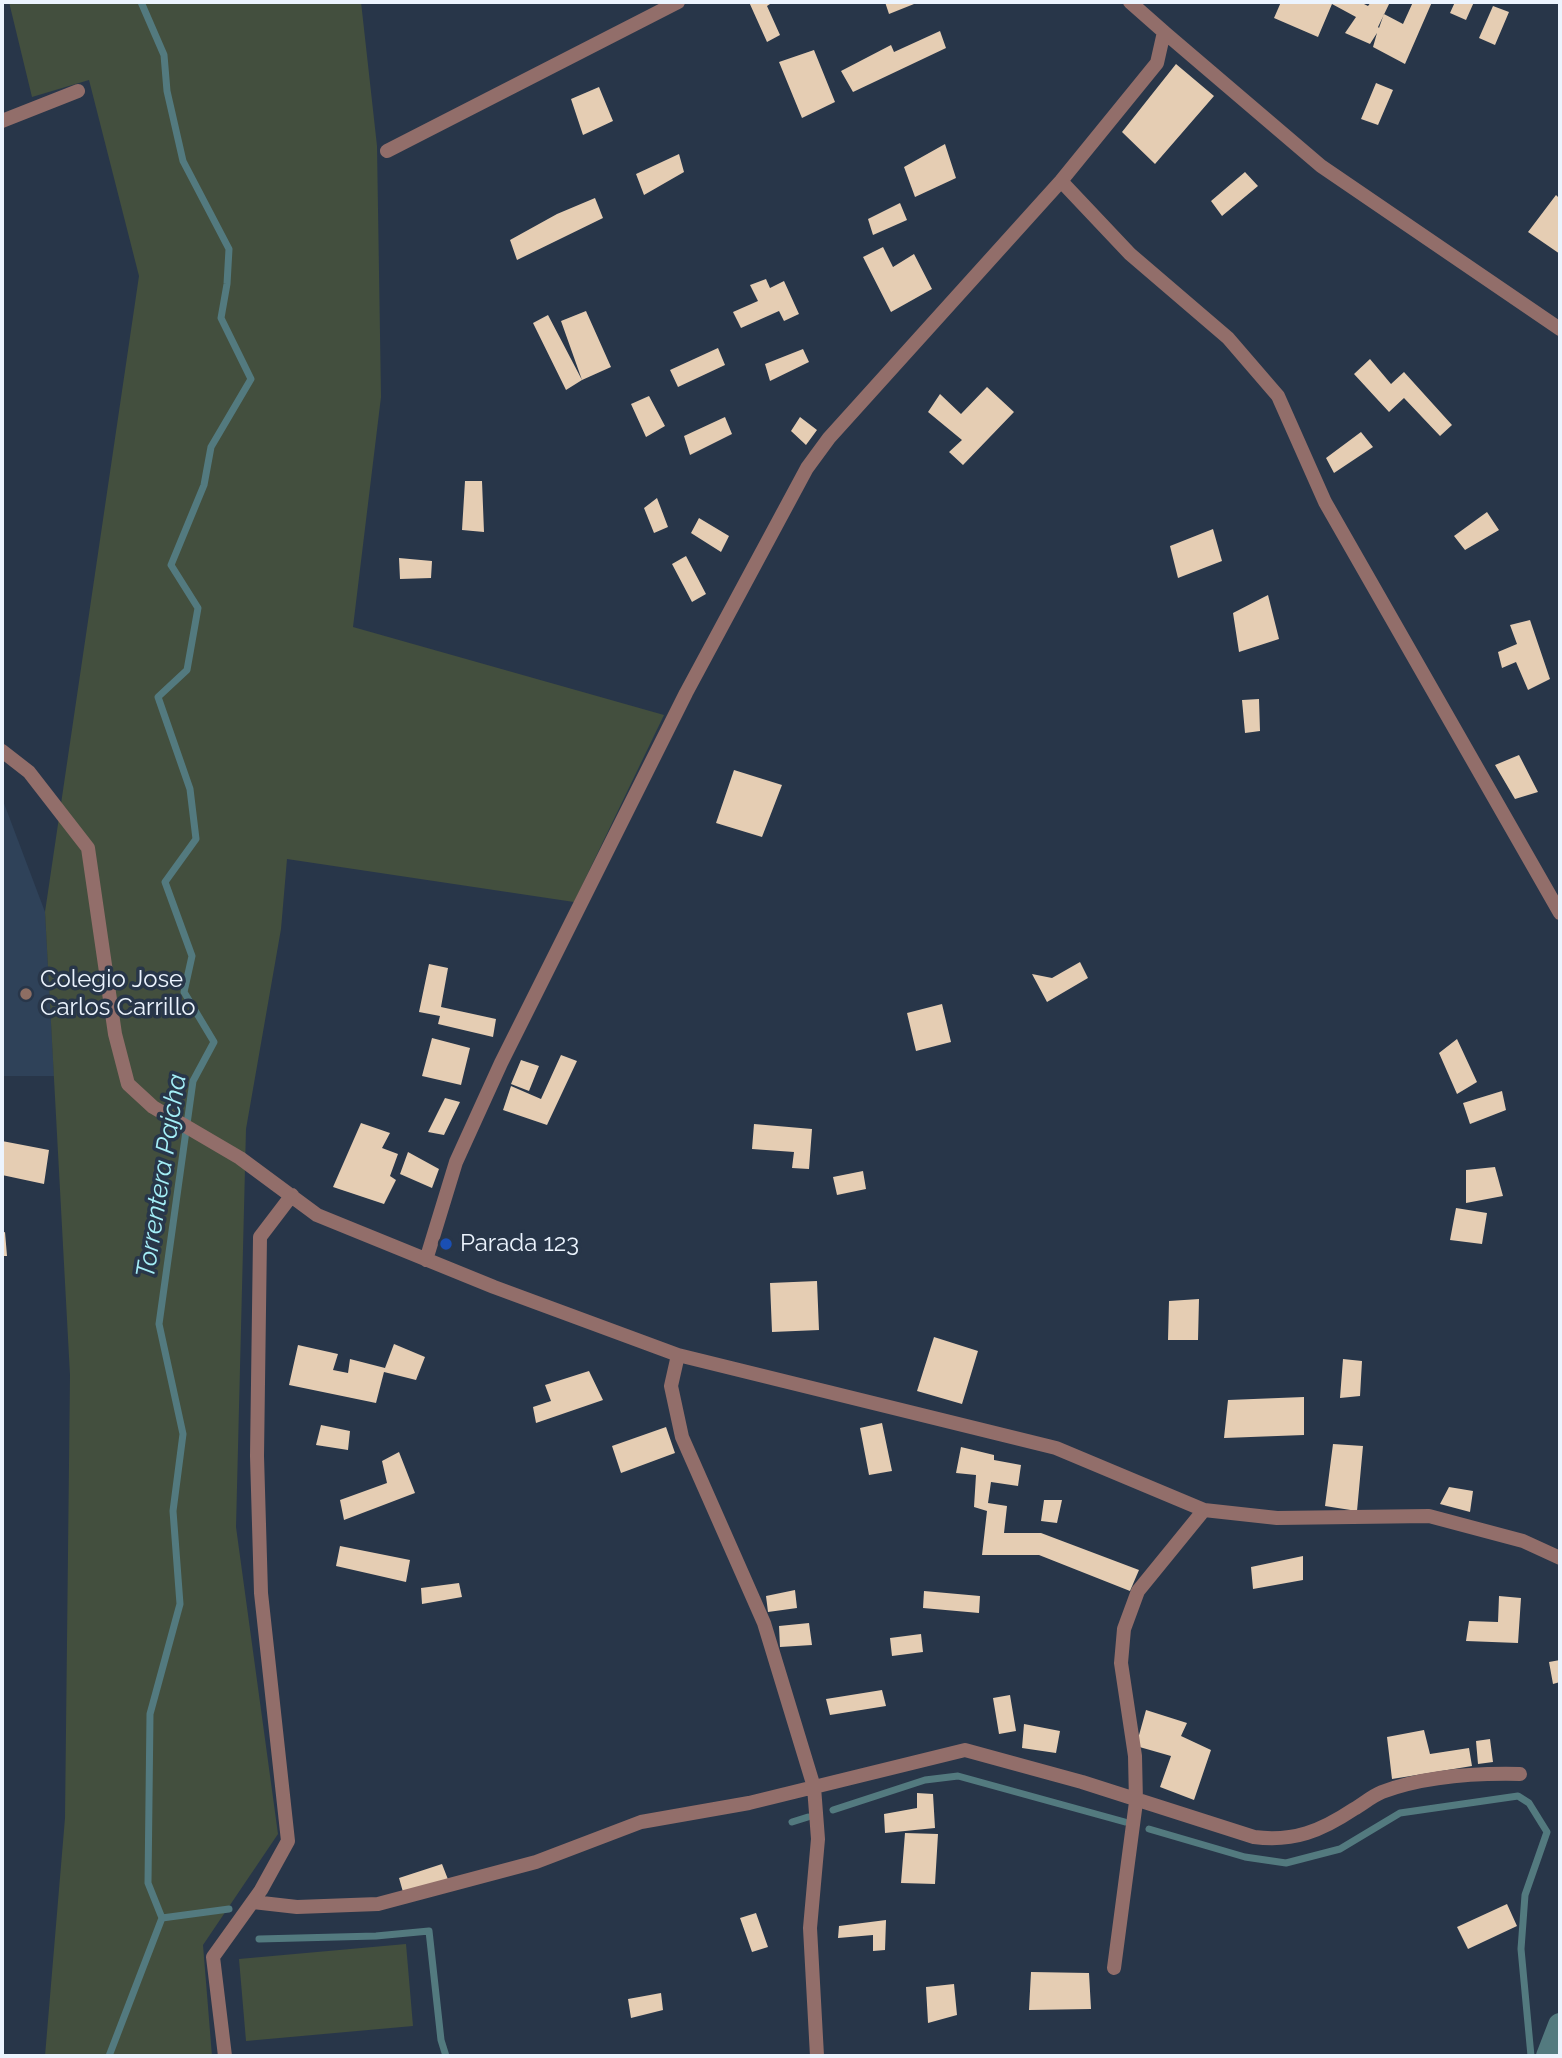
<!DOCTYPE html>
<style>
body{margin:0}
#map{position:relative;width:1562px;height:2058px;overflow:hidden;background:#283649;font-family:Raleway,sans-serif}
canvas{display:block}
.frame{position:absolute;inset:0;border:4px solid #ecf4fe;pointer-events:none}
</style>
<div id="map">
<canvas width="1562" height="2058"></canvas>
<div class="frame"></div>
</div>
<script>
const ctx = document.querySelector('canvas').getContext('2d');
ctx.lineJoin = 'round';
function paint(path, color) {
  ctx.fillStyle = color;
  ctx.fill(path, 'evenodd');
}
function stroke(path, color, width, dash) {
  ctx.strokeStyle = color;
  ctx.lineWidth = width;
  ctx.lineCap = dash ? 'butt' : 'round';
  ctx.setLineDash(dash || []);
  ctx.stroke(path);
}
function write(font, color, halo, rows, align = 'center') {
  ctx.font = font + ' Raleway,sans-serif';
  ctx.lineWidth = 7;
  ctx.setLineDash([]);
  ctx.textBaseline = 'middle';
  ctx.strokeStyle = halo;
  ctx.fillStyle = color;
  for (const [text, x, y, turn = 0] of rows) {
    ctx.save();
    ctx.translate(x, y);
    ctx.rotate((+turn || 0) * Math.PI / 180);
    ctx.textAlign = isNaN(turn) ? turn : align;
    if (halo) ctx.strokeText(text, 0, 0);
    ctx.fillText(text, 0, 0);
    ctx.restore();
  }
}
paint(new Path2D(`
 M 2,798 L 45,912 L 54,1076 L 2,1076 Z`), '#2f4259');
paint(new Path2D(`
 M 9,2 L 361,2 L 377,146 L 381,397 L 353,627 L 664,715 L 574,902 L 287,859 L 281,929 L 246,1129 L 236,1527 L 278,1834 L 203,1945 L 212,2056 L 45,2056 L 65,1818 L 70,1375 L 45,912 L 139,276 L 89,80 L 32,97 Z
 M 406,1944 L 413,2026 L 246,2041 L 239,1959 Z`), '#434f3e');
stroke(new Path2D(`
 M 833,1810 L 925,1780 L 958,1776 L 1125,1822
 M 792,1822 L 808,1817
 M 1149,1829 L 1245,1857 L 1286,1863 L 1340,1849 L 1400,1813 L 1518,1796 L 1529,1803 L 1547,1832 L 1525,1895 L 1521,1949 L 1531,2056
 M 162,1918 L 229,1909
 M 259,1939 L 376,1936 L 429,1931 L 441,2040 L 446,2056
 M 109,2056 L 162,1918 L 148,1883 L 150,1714 L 180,1604 L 173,1511 L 183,1434 L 159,1324 L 193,1081 L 214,1042 L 184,992 L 192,956 L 165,882 L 196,839 L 190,789 L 158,697 L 187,670 L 198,608 L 171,565 L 204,485 L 211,447 L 251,379 L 221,318 L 227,284 L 229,249 L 183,161 L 167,91 L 164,55 L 141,2`), '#537a7f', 7);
stroke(new Path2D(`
 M 1548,2056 L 1560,2025`), '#537a7f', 24);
paint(new Path2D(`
 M 749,2 L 773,2 L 767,6 L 780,35 L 767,42 Z
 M 885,2 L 913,2 L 914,4 L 889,14 Z
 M 1281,2 L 1332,4 L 1318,37 L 1274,18 Z
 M 1332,2 L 1360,2 L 1368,6 L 1371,2 L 1390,2 L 1378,27 L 1379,28 L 1384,14 L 1403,24 L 1413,2 L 1432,2 L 1405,64 L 1373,47 L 1377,33 L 1370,44 L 1345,33 L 1356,17 L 1332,4 Z
 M 1455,2 L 1474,2 L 1466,20 L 1450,13 Z
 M 1493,6 L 1509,12 L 1495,45 L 1479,38 Z
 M 940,31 L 946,48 L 853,92 L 841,71 L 891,45 L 894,52 Z
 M 814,50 L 835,102 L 802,118 L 779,62 Z
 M 1176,64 L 1214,96 L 1155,164 L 1122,132 Z
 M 1376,83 L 1393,90 L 1378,125 L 1361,119 Z
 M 599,87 L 613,121 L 583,135 L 571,99 Z
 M 945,144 L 956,178 L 915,197 L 904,167 Z
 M 679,154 L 684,172 L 644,195 L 636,174 Z
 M 1245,172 L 1258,186 L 1222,216 L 1211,201 Z
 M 1556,195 L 1560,199 L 1560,254 L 1528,232 Z
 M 595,198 L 603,218 L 517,260 L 510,240 L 557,214 Z
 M 900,203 L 907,220 L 873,235 L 868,219 Z
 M 883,247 L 893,267 L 914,254 L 932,289 L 891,312 L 863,257 Z
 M 766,279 L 770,288 L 784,281 L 799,314 L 784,321 L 779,311 L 741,328 L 733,312 L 758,301 L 750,285 Z
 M 586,311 L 611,367 L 582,380 L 561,321 Z
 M 548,315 L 582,380 L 566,390 L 533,323 Z
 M 718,348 L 725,365 L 678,387 L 670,370 Z
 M 803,349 L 809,362 L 770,381 L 765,364 Z
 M 1370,359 L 1391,384 L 1404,372 L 1452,425 L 1440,436 L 1404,398 L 1389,412 L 1354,374 Z
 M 987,387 L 1014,412 L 963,465 L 949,452 L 962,440 L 928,412 L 940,394 L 961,414 Z
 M 649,396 L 665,426 L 646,437 L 631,404 Z
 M 725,417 L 732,434 L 690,455 L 684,436 Z
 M 800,417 L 817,430 L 806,445 L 791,431 Z
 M 1361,432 L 1373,447 L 1334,473 L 1326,458 Z
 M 465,481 L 482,481 L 484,532 L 462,530 Z
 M 657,498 L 668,527 L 654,533 L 644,508 Z
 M 1487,512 L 1499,530 L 1465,550 L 1454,536 Z
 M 699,518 L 729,536 L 721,552 L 691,533 Z
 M 1213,529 L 1222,561 L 1178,578 L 1170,546 Z
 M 686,556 L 706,594 L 692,602 L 672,564 Z
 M 399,558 L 432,561 L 431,578 L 400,579 Z
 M 1268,595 L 1279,639 L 1239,652 L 1233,613 Z
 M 1530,620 L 1550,679 L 1528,690 L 1516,662 L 1502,668 L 1498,652 L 1517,644 L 1510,625 Z
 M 1259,699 L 1260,731 L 1245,733 L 1242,700 Z
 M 1519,755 L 1538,792 L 1515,799 L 1495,765 Z
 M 734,770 L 782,785 L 762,837 L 716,823 Z
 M 1080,962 L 1088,978 L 1047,1002 L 1032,974 L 1052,978 Z
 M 429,964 L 448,968 L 441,1007 L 496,1019 L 493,1037 L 438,1024 L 440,1016 L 419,1012 Z
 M 942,1004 L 951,1042 L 916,1051 L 907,1013 Z
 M 432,1038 L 470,1048 L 461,1085 L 422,1076 Z
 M 1457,1039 L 1477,1082 L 1457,1094 L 1439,1053 Z
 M 561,1055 L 577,1061 L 547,1125 L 503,1110 L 511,1086 L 541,1099 Z
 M 521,1060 L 539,1066 L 529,1091 L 511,1084 Z
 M 1502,1091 L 1506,1110 L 1470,1124 L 1463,1103 Z
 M 445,1098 L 460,1102 L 444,1135 L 428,1132 Z
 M 361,1123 L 390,1133 L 382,1148 L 398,1154 L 390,1176 L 396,1180 L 384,1204 L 333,1187 Z
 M 754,1124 L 812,1129 L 809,1169 L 792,1168 L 794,1152 L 752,1149 Z
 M 2,1141 L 49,1150 L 44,1184 L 2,1175 Z
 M 408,1152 L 439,1169 L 432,1188 L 400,1174 Z
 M 1495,1167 L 1503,1196 L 1466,1203 L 1466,1170 Z
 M 863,1171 L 866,1189 L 837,1195 L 833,1177 Z
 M 1456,1208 L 1487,1213 L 1482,1244 L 1450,1240 Z
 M 5,1232 L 7,1256 L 2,1256 L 2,1233 Z
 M 817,1281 L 819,1330 L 772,1332 L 770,1283 Z
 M 1199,1299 L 1198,1340 L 1168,1340 L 1169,1301 Z
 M 934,1337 L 978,1351 L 962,1404 L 917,1391 Z
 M 394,1344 L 425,1357 L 416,1380 L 384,1372 L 376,1403 L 289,1385 L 298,1345 L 338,1354 L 333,1370 L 348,1373 L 350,1359 L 385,1368 Z
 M 1343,1359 L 1362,1361 L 1360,1396 L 1340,1398 Z
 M 589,1371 L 603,1400 L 536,1423 L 533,1407 L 551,1401 L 545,1385 Z
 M 1304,1397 L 1304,1435 L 1224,1438 L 1228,1400 Z
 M 882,1423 L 892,1471 L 869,1475 L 860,1428 Z
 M 321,1425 L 350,1431 L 348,1450 L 316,1445 Z
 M 666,1427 L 675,1453 L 621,1473 L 612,1446 Z
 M 1333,1444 L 1363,1446 L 1357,1511 L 1325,1506 Z
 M 961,1447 L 994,1455 L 994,1460 L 1021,1465 L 1018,1486 L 991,1482 L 988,1503 L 1007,1506 L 1004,1533 L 1041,1533 L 1139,1570 L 1130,1591 L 1039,1555 L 982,1555 L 987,1511 L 974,1507 L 976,1475 L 956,1473 Z
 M 399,1452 L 415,1493 L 344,1520 L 340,1500 L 387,1483 L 382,1461 Z
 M 1449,1487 L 1473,1491 L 1470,1512 L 1440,1504 Z
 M 1044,1500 L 1062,1500 L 1057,1523 L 1041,1521 Z
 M 340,1546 L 410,1560 L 406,1582 L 336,1566 Z
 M 1303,1556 L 1303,1580 L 1253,1589 L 1251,1567 Z
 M 459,1583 L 462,1597 L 422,1604 L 421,1588 Z
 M 795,1590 L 797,1608 L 768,1612 L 766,1596 Z
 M 924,1591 L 980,1596 L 979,1613 L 923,1608 Z
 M 1499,1596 L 1521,1598 L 1518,1643 L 1466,1641 L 1469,1621 L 1498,1622 Z
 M 809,1623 L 812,1645 L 780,1647 L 779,1626 Z
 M 921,1634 L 923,1652 L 892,1656 L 890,1638 Z
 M 1560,1660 L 1560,1682 L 1553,1684 L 1549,1662 Z
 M 882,1690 L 886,1706 L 830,1715 L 826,1699 Z
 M 1010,1695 L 1016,1731 L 999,1734 L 993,1698 Z
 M 1146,1710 L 1187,1723 L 1181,1736 L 1211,1750 L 1194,1800 L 1160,1787 L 1171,1756 L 1136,1746 Z
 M 1024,1724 L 1060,1731 L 1056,1753 L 1022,1748 Z
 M 1424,1730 L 1430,1754 L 1469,1748 L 1472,1766 L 1392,1779 L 1387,1737 Z
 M 1490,1739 L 1493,1762 L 1478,1764 L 1476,1741 Z
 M 917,1793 L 933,1794 L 935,1828 L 885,1833 L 884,1814 L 917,1808 Z
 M 905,1833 L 938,1834 L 935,1884 L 901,1883 Z
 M 442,1864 L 449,1882 L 405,1899 L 399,1878 Z
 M 1507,1904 L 1517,1926 L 1468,1949 L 1457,1927 Z
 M 756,1913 L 768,1947 L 752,1952 L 740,1918 Z
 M 886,1920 L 885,1950 L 873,1951 L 873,1935 L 838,1938 L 839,1926 Z
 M 1031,1972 L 1089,1973 L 1091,2009 L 1029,2010 Z
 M 954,1984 L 957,2015 L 928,2023 L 926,1987 Z
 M 661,1993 L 663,2010 L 631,2018 L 628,1999 Z`), '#e5cdb3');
stroke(new Path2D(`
 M 1164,32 L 1321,166 L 1560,329
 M 2,121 L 78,91
 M 387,151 L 678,2
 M 1061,181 L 1130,254 L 1228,338 L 1278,396 L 1325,502 L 1560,913
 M 2,751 L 29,772 L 88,848 L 115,1034 L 128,1084 L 153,1107 L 240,1158 L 317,1215 L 494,1287 L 678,1355 L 1056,1448 L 1204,1510 L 1277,1518 L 1429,1516 L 1523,1541 L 1560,1558
 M 426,1260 L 456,1162 L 501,1063 L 686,693 L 807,468 L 829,438 L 1061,181 L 1157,63 L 1164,32 L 1130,2
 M 678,1355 L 671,1386 L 682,1437 L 764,1623 L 814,1787 L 818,1839 L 810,1928 L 817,2056
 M 253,1902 L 297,1907 L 378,1904 L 536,1862 L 641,1822 L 749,1803 L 965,1750 L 1082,1782 L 1254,1837 C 1294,1842 1321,1831 1354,1809 C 1363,1804 1372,1796 1382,1792 C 1425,1776 1474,1773 1520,1774
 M 1114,1968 L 1136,1802 L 1135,1756 L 1121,1663 L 1124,1629 L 1138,1591 L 1204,1510
 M 225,2056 L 213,1957 L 261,1890 L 288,1841 L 261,1593 L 257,1456 L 260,1237 L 292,1195`), '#926e6a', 14);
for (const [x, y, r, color] of [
 [26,994,7,"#8d6e63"],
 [446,1244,7,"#1a4fb4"]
]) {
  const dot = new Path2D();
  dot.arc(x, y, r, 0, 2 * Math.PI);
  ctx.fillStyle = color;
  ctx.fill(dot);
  stroke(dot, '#283649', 2.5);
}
write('24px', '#ecf4fe', '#283649', [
 ["Colegio Jose",40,980],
 ["Carlos Carrillo",40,1008],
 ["Parada 123",460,1244]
], 'left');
write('italic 26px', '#a4eff7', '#283649', [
 ["Torrentera Pajcha",162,1176,-81]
]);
</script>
